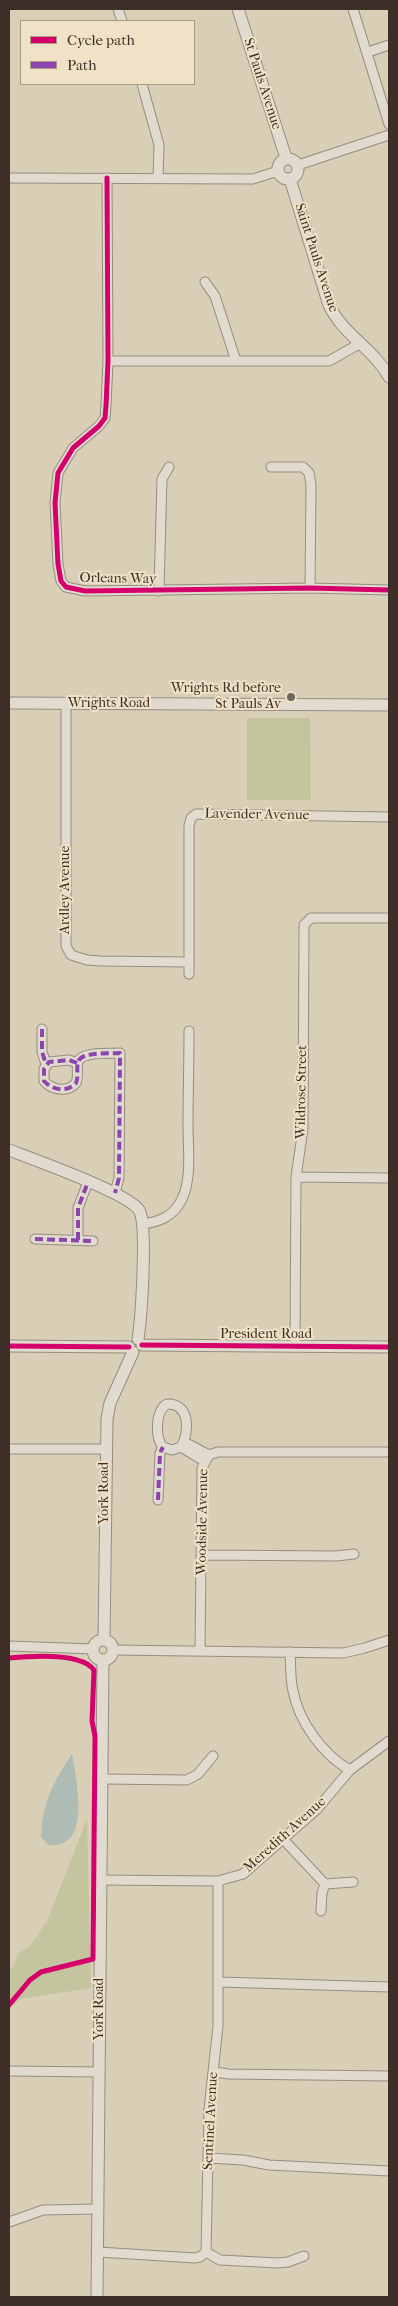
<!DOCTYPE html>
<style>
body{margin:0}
#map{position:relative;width:398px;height:2306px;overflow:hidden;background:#d9ceb6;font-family:"IM FELL French Canon",serif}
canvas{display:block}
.frame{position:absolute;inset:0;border:10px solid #3d2f27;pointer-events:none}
.legend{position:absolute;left:20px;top:20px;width:175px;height:65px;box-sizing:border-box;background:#efe2c6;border:1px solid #a89a86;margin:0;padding:6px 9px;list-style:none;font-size:15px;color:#3d2f27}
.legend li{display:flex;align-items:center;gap:10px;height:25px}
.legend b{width:25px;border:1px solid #a89a86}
</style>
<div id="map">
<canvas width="398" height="2306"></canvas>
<div class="frame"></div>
<ul class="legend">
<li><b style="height:6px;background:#d6006c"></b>Cycle path</li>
<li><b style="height:6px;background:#8e44ad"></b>Path</li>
</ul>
</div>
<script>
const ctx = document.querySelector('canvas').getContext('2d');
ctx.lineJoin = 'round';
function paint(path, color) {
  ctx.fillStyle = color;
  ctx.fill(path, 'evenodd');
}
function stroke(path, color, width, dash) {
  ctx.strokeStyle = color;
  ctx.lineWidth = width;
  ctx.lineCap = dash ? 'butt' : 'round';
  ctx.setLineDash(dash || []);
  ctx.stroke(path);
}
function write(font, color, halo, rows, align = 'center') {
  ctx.font = font + ' "IM FELL French Canon",serif';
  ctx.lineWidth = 4;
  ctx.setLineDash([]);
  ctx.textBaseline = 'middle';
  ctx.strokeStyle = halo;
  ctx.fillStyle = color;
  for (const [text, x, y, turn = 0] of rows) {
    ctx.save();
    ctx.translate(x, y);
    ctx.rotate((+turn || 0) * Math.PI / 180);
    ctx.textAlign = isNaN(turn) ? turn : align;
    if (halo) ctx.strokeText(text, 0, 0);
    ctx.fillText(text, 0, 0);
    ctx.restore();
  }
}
paint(new Path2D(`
 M 247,718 L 310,718 L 311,800 L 247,800 Z
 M 87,1819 L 91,1988 L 21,1999 L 9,2009 L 9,1971 L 14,1965 L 19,1953 L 30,1946 L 48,1919 Z`), '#c4c59e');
paint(new Path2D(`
 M 72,1754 C 76,1779 93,1850 48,1845 L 41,1837 C 42,1803 54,1781 72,1754 Z`), '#aebcb4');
const minor = new Path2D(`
 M 118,9 L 122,21
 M 353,9 L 389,124
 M 368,52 L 389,45
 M 142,84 L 159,145 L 158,178
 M 298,165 L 389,135
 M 9,178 L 253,179 L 278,171
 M 107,178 L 108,361 L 106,406 L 105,418 L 99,426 L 73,448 L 58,473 L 55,503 L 58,564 L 61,581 L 66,587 L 85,591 L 310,588 L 389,590
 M 205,282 L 215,296 L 236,361
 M 108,361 L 329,361 L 359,344
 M 271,467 L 303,467 L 309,473 L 311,485 L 310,588
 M 159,591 L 162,479 L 169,467
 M 66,704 L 66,946 L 71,955 L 87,960 L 100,961 L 189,962
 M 189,974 L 189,826 L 191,818 L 196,814 L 389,817
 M 42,1029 L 42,1052 L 46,1064
 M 77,1063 L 69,1060 L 49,1062 L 44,1069 L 44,1081 C 52,1090 67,1093 76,1083 C 79,1076 76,1069 78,1062 C 81,1051 111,1054 120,1053 L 119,1178 L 115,1193
 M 296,1177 L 389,1178
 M 142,1224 C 160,1222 174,1216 182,1199 C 192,1178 188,1149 188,1127 C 188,1095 189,1063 189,1031
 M 35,1239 L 93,1241
 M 78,1240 L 78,1208 L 88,1182
 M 295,1347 L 296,1177 L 303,1129 L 304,925 L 311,918 L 389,918
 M 167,1404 C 190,1403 190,1432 181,1447 L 172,1450 L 163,1447 C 155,1438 155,1411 167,1404 Z
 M 184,1442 L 209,1455
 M 181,1447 L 204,1461
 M 9,1449 L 106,1449
 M 158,1500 L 160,1453 L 163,1447
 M 202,1555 L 336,1556 L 354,1554
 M 9,1646 L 93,1649
 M 113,1650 L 343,1653 L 365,1648 L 389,1640
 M 200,1651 L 202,1468 L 209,1455 L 218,1452 L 389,1452
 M 290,1652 C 291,1665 290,1678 293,1691 C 299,1722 323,1755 350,1770
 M 103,1779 L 187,1780 L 198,1774 L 213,1756
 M 283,1839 L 325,1884 L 353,1882
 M 100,1880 L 218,1881 L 243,1874 L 317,1809 L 350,1770 L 389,1741
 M 321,1911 L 322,1893 L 325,1884
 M 219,1982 L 389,1987
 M 9,2071 L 100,2072
 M 214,2072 L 229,2074 L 389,2076
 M 208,2158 L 243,2160 L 269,2165 L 389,2171
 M 9,2222 L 43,2210 L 98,2209
 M 98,2252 L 195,2258 L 200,2257 L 206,2252 L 209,2109 L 218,2026 L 218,1881
 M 206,2252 L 220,2260 L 278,2263 L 288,2262 L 304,2256`);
const tertiary = new Path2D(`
 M 238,9 L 286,158
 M278 169a10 10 0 1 1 20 0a10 10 0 1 1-20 0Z
 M 290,179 L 329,305 C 343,335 374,349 389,377
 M 9,703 L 389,705
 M 9,1150 C 33,1159 128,1193 139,1210 C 148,1224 141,1320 138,1339
 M 142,1345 L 389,1347
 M 9,1346 L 129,1347
 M 104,1640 L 107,1419 L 110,1403 L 133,1352
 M93 1650a10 10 0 1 1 20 0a10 10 0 1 1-20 0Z
 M 97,2297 L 103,1660`);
stroke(minor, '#958d7f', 11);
stroke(tertiary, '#958d7f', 13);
stroke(minor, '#e1dbcf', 9);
stroke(tertiary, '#e1dbcf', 11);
stroke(new Path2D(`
 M 42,1029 L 42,1052 L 46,1064
 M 77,1063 L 69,1060 L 49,1062 L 44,1069 L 44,1081 C 52,1090 67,1093 76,1083 C 79,1076 76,1069 78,1062 C 81,1051 111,1054 120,1053 L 119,1178 L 115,1193
 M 35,1239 L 93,1241
 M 78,1240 L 78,1208 L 88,1182
 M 158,1500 L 160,1453 L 163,1447`), '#8e44ad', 4, [8, 4]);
stroke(new Path2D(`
 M 107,178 L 108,361 L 106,406 L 105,418 L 99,426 L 73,448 L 58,473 L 55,503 L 58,564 L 61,581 L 66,587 L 85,591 L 310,588 L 389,590
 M 142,1345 L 389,1347
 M 9,1346 L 129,1347
 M 9,1658 C 30,1656 81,1652 94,1670 L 92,1721 L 95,1736 L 93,1959 L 41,1972 L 30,1980 L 9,2005`), '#d6006c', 5);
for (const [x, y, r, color] of [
 [291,697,5,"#746759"]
]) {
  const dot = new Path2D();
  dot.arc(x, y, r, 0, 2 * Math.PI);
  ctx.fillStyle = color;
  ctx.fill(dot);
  stroke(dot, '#efe2c6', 2);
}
write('14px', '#3d2f27', '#efe2c6', [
 ["St Pauls Avenue",262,84,72],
 ["Saint Pauls Avenue",316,258,72],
 ["Orleans Way",118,579,1],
 ["Wrights Road",109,704],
 ["Lavender Avenue",257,815,1],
 ["Ardley Avenue",66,890,-90],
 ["Wildrose Street",302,1092,-89],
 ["President Road",266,1335],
 ["York Road",105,1493,-90],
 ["Woodside Avenue",203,1522,-89],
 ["Meredith Avenue",285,1835,-42],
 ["York Road",100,2009,-90],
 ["Sentinel Avenue",211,2121,-87]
]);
write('14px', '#3d2f27', '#efe2c6', [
 ["Wrights Rd before",281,689],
 ["St Pauls Av",281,705]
], 'right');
</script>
